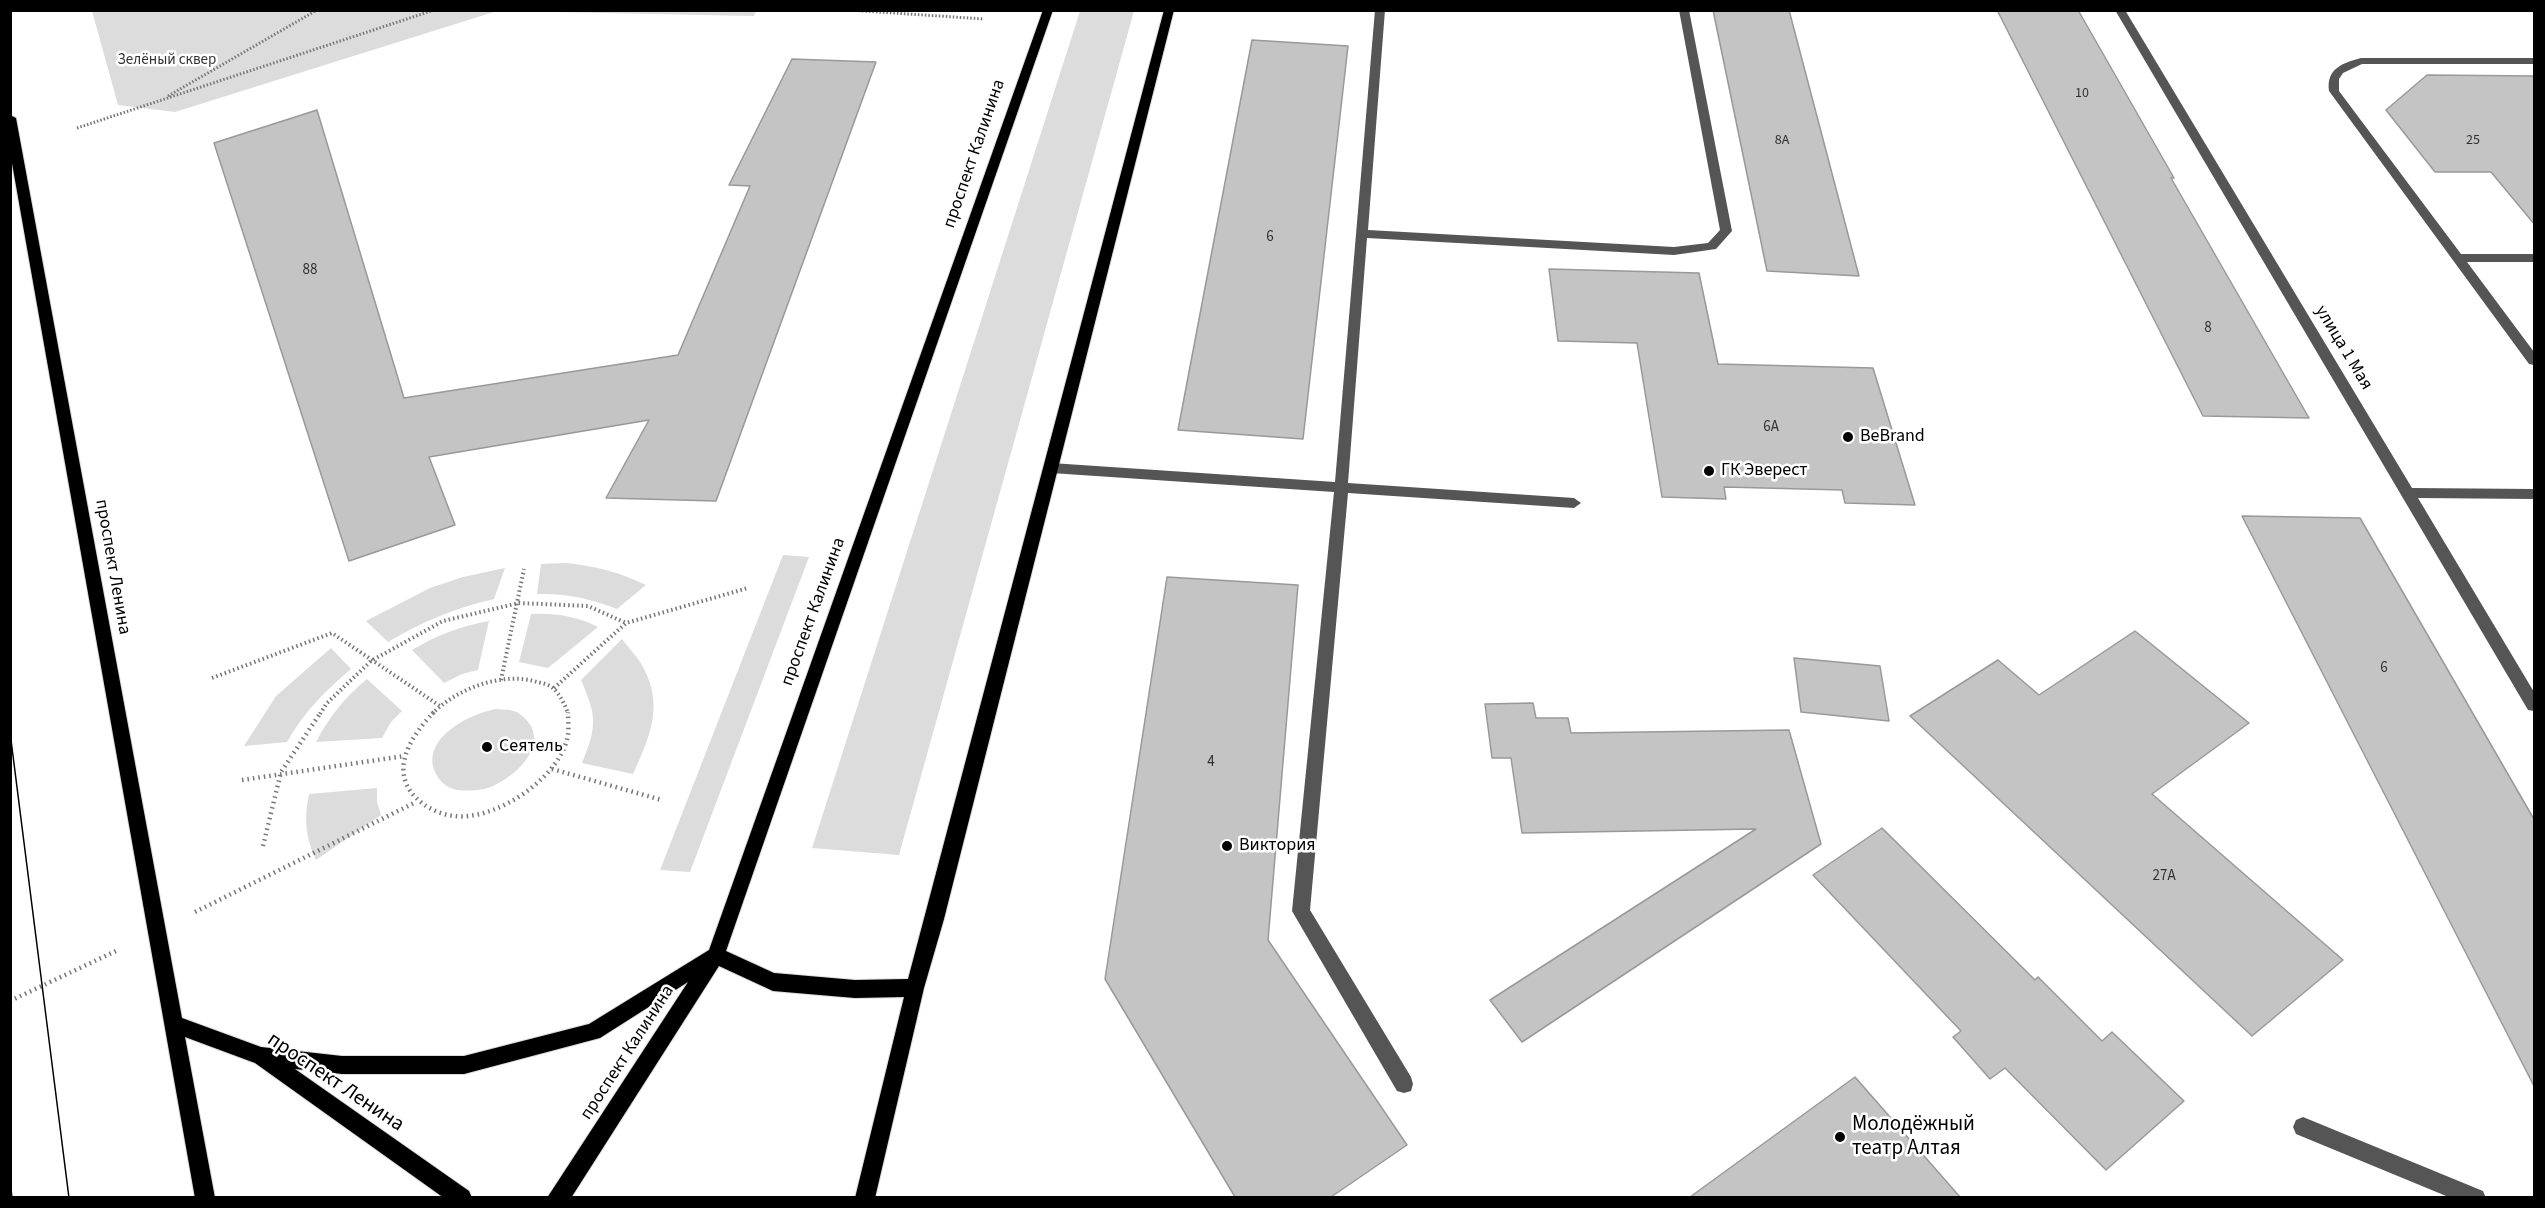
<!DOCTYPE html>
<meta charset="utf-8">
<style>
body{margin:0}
#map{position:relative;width:2545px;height:1208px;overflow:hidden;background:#fff;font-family:"Source Sans 3",sans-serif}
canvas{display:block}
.frame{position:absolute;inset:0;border:12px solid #000;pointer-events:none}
</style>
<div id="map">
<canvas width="2545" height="1208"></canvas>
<div class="frame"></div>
</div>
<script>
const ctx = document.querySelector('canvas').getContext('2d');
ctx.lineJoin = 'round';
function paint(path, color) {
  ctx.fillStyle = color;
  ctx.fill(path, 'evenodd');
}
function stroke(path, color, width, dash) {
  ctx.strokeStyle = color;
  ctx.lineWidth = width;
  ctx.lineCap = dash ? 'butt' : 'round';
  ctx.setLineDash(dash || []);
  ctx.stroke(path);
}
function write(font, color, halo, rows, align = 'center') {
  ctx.font = font + ' "Source Sans 3",sans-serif';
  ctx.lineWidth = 5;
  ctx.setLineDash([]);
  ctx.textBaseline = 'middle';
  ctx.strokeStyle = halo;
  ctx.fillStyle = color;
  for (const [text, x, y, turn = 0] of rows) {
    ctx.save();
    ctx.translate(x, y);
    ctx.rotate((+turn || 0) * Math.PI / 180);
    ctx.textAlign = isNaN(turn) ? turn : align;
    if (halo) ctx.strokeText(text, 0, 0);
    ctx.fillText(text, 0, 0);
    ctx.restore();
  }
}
paint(new Path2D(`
 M 92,11 L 92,10 L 497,11 L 175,112 L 118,105 Z
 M 498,11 L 756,11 L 754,16 Z
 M 1080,11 L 1134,11 L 899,855 L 812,848 Z
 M 783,555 L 809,557 L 690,872 L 660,870 Z
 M 566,563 C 595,566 619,572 646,585 L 617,609 C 589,598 566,593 537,594 L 541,564 Z
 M 505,568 L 494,599 C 456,608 423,621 388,642 L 366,621 L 430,588 L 463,577 Z
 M 531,614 C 555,613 576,616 598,627 L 548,668 L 519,662 Z
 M 489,621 L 478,670 L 462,674 L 444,683 L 412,650 C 437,635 461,626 489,621 Z
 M 622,639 C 629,649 639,658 644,669 C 664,706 649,739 633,774 L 582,763 C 597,726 597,717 581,680 Z
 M 331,648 L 351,669 C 325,691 304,712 287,742 L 244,746 L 276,696 Z
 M 367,679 L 402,711 L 391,722 L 382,738 L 316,742 C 329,717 345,697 367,679 Z
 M 496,709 C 502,710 509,709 514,711 C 522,714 527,720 531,726 C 544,751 513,777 493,786 C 482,791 468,791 457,790 C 447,788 440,782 436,774 C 419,739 469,714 496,709 Z
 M 377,788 L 377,802 L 381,815 L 316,860 C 305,837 304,818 309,794 Z`), '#dcdcdc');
const building = new Path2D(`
 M 1713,10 L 1789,10 L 1859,276 L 1767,271 Z
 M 1997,10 L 2078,10 L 2174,178 L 2171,178 L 2309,418 L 2203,416 Z
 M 1252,40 L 1348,46 L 1303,439 L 1178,430 Z
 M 792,59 L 876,62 L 716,501 L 606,498 L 649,420 L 429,457 L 455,525 L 349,561 L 214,143 L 317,110 L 404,398 L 678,355 L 750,186 L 729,185 Z
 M 2427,75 L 2535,76 L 2535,225 L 2491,172 L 2435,172 L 2386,110 Z
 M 1549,269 L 1699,273 L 1718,364 L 1873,368 L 1915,505 L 1845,503 L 1842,490 L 1724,487 L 1726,499 L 1662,497 L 1637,343 L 1558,341 Z
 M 2242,516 L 2360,518 L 2535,821 L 2535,1088 Z
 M 1167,577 L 1298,585 L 1268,940 L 1407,1145 L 1331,1197 L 1235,1197 L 1105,979 Z
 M 2135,631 L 2249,723 L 2152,794 L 2343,960 L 2252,1036 L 1910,716 L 1998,660 L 2039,695 Z
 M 1794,658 L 1880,666 L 1889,721 L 1801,712 Z
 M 1533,703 L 1536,718 L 1568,718 L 1571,733 L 1789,730 L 1821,844 L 1522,1042 L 1490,1000 L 1756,829 L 1522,833 L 1511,758 L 1492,758 L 1485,704 Z
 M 1882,828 L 2035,980 L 2038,977 L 2102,1041 L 2112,1032 L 2184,1101 L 2106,1170 L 2005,1068 L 1990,1079 L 1953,1037 L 1961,1031 L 1813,875 Z
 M 1855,1077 L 1960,1197 L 1690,1197 Z`);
paint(building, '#c4c4c4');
stroke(building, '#999', 1.5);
const major = new Path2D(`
 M 1043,10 L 1053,10 L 726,951 L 774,973 L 855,980 L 908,979 L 1164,10 L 1174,10 L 944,919 L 924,988 L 875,1198 L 855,1198 L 904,997 L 855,998 L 773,991 L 719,966 L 571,1198 L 547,1198 L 688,982 L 600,1038 L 464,1074 L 342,1074 L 295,1069 L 469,1191 L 472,1198 L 444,1198 L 255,1063 L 185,1037 L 215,1198 L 195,1198 L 10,152 L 10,115 L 16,118 L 182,1018 L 261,1047 L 342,1056 L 464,1056 L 589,1024 L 709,950 Z`);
stroke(major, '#dbdbdb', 2);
stroke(new Path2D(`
 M 848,10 L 984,19
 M 168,96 L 317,10
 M 77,128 L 434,10`), '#777', 3, [1.5, 2]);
stroke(new Path2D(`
 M 212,678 L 332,633 L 440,706
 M 501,680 L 524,569
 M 554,688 L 626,623 L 748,588
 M 320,714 L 327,703 L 371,661 L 443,621 L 519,603 L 588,606 L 626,623
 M 432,714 C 456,689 503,671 537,682 C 543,683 550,685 554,689 C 560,695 566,706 568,714`), '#777', 4, [1.5, 3]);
stroke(new Path2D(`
 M 434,712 C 409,738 386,775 422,803 C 431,810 443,815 455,816 C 496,821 561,777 568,735 C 569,728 568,720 568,712
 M 552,769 L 662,800
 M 242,780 L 404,756
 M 263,846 L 281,772 L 321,712
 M 195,912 L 416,802
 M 10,1001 L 118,950`), '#777', 4.5, [1.5, 4]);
paint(new Path2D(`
 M 1375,10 L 1385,10 L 1368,230 L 1674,247 L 1708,243 L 1720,230 L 1679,10 L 1689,10 L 1732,231 L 1716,249 L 1674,255 L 1367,238 L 1348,483 L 1574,498 L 1581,503 L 1574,508 L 1348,493 L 1310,910 L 1411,1077 L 1413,1084 L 1411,1091 L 1404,1093 L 1397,1091 L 1292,911 L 1334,492 L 1051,473 L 1044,468 L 1051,463 L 1335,482 Z
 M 2115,10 L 2125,10 L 2412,488 L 2534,489 L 2534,499 L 2418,498 L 2534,692 L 2534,711 L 2528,710 Z
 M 2361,58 L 2534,58 L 2534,64 L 2362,64 L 2343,73 L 2339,79 L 2339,91 L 2461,254 L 2534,254 L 2534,262 L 2467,262 L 2534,352 L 2534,365 L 2529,364 L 2329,91 C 2326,69 2342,63 2361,58 Z
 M 2303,1117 L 2483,1191 L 2486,1198 L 2451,1198 L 2296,1134 L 2293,1127 L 2296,1120 Z`), '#555');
paint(major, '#000');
stroke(new Path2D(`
 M 10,732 L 69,1198
 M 10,1180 L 12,1198`), '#000', 1.5);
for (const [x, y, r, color] of [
 [1848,437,6,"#000"],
 [1709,471,6,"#000"],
 [487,747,6,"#000"],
 [1227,846,6,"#000"],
 [1840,1137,6,"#000"]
]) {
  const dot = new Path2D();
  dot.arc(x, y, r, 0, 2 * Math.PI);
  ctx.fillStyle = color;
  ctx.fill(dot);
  stroke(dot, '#fff', 2);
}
write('14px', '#313131', null, [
 ["10",2082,94],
 ["8А",1782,141],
 ["25",2473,141]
]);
write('15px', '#333', '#fff', [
 ["Зелёный сквер",167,61]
]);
write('15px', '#313131', null, [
 ["6",1270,238],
 ["88",310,271],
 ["8",2208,329],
 ["6А",1771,428],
 ["6",2384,669],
 ["4",1211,763],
 ["27А",2164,877]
]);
write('18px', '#000', '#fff', [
 ["проспект Калинина",975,154,-71],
 ["улица 1 Мая",2343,348,59],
 ["проспект Ленина",112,567,80],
 ["проспект Калинина",814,612,-70],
 ["проспект Калинина",628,1053,-57]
]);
write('18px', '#000', '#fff', [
 ["BeBrand",1860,437],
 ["ГК Эверест",1721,471],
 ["Сеятель",499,747],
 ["Виктория",1239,846]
], 'left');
write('21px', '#000', '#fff', [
 ["проспект Ленина",335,1083,34]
]);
write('21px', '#000', '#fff', [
 ["Молодёжный",1852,1125],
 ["театр Алтая",1852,1149]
], 'left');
</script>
